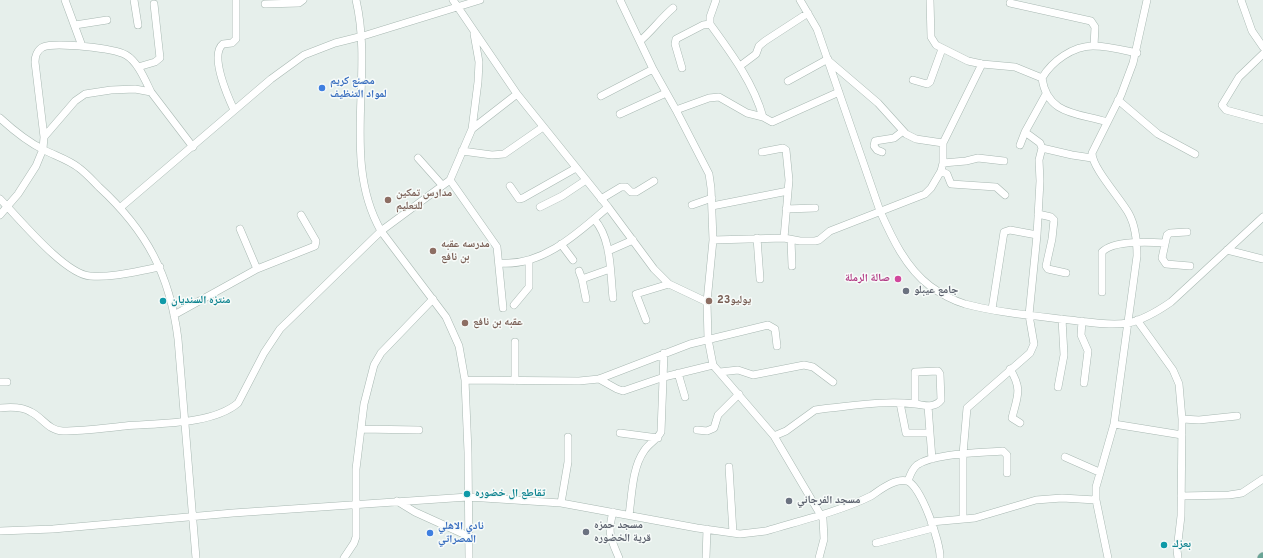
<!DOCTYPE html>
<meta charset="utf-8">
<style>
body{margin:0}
canvas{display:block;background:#e6efeb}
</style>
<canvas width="1263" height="558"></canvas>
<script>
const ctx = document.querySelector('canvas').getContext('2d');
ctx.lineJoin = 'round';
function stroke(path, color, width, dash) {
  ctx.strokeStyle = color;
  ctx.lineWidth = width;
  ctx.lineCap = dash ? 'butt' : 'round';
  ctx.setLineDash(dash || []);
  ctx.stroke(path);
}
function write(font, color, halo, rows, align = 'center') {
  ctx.font = font + ' Overpass,"Noto Naskh Arabic",sans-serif';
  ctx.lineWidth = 3;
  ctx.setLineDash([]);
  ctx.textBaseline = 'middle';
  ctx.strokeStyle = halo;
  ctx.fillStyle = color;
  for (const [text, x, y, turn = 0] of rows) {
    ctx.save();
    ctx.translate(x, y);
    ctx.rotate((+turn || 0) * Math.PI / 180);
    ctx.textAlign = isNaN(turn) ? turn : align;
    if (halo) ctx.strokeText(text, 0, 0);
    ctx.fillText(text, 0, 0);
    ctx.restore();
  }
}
const minor = new Path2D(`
 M 65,0 L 82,46
 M 134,0 L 138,25
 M 356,0 C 374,76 341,161 381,231 L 446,317 L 459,346 L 465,380 L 468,452 L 469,558
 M 453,0 L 517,94 L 608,207 L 654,269 L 669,284 L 707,302
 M 620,0 L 653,69 L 676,110 L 709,174 L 711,188 L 713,240 L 707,302 L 708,339 L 713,365 L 774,436 L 823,519 L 824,539 L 819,558
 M 716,0 L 710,17 L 710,24 C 731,53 753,82 763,117
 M 800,0 L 817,29 L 880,211 C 892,238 906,268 930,286 C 941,294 952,300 965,304 C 999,313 1036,316 1070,320 C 1088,322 1109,326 1128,323 C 1143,320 1158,311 1171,302 L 1263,217
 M 930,0 L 931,37 L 936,45 L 968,61 L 982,64 L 1015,67 L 1042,78
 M 1241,0 L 1252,31 L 1263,47
 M 1010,3 L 1091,21 L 1095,27 L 1094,46
 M 265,4 L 299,3 L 303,0
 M 75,25 L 107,20
 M 640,41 C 652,31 661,18 673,8
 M 1263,54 L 1239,77 L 1222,105 L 1226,110 L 1263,120
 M 830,62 L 878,103 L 906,134 L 916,139 L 943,143
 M 740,66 L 756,54 L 759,46 L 765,41 L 808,13
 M 138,67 L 155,62 L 160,58 L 154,4
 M 682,68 L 675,44 L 676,39 L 703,25 L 710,24
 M 913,80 L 927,84 L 930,82 L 942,49
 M 788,81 L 828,59
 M 601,96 L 653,69
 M 1118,100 L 1158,134 L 1195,154
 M 234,110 C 228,97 209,55 223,44 L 232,43 L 236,39 L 236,0
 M 676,110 L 709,98 L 719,97 L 747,113 L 763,117 L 772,122 L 839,92
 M 620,114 L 666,93
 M 0,118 C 13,130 28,142 44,150 C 56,156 69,160 79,168 C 87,174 93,181 99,187 C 147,231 170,275 178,339 L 196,558
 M 1107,122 C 1078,113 1047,115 1042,78 C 1052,61 1073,46 1093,46 C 1108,46 1123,50 1137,53
 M 472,129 L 478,82 L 479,62 L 474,34
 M 1025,132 L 1040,143 L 1042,148 L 1072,155 L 1092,158
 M 44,137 L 35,62 C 35,57 37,50 43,47 C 55,42 114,48 126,55 C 138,62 145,80 151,92
 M 1020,145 L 1025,132 L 1046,94
 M 462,151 L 492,155 L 504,154 L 543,127
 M 762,152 L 783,148 L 786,150 L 789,180 L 784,238
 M 882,152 L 877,150 L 874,146 L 875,141 L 894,138 L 903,131
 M 418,158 L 442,185
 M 943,163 L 966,161 L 978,158 L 1004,161
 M 941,171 L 947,174 L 951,184 L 996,187 L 1005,195
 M 450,180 L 497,247 L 503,308
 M 510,186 L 519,199 L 523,198 L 576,168
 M 0,199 C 19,218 64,274 90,276 C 113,278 137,271 160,267
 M 601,199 L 621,187 L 626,187 L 631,192 L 636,192 L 654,181
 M 692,205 L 712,198
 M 712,206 L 788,191
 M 121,207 L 271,79 L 304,55 L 335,43 L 363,36 L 480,0
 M 540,207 L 562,196 L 586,180
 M 786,209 L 815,208
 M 1038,214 L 1051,217 L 1054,220 L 1052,239 L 1046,266 L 1048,269 L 1066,273
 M 0,215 L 18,194 L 36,166 L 43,149 L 44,137 L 75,101 L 85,94 L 111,90 L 135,89 L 151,92 L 193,147
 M 594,219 C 612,239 610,272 613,298
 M 240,229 L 257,269
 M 1187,232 L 1170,233 L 1167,235 L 1162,258 L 1166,264 L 1190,266
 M 757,238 L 760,279
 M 713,240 L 784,238 L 800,241 L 815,241 L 819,240 L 830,231 L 925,194 L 931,188 L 941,171 L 943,163 L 943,143 L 982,64
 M 791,240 L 792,266
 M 561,244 L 573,260
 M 1227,250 L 1263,259
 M 608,251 L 633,240
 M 499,263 C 542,267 578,233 608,207
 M 579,271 L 582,279
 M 1102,292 L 1102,252 C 1113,240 1149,242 1165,243
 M 586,299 L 582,279 L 610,269
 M 514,305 L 529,287 L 529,260
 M 992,309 L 1004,232 L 1010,230 L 1037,235
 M 174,315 L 257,269 L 315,246 L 316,241 L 301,215
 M 646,320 L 636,294 L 669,284
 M 1137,320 L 1173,370 L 1179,384 L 1182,419 L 1181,516 L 1177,550 L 1178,558
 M 1082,321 L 1081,335 L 1088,351 L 1084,383
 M 515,342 L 515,381
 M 1010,369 C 1023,390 1017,397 1012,418 L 1020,423
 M 720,372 L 738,370 L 753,375 L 804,365 L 813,367 L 833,382
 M 678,373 L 685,397
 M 599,379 L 617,389 L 623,391 L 664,377 L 713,365
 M 465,380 L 579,381 L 599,379 L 690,344 L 768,325 L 775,329 L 777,346
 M 0,382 L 7,382
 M 1058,387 L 1064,355 L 1062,319
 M 900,403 L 906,433 L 930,433 L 932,459
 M 928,406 L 930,433
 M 0,408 C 9,407 23,407 31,412 C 43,418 49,431 63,431 C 84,431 104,428 125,426 C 158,423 212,425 238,403 L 264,353 L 280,329 L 381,231 L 450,180 L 472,129 L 517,94
 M 1182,419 L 1199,420 L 1237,416
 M 1114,424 L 1182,435
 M 361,429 L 419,430
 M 697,430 L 707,431 L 714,428 L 718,415 L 739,394
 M 620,433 L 658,438
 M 774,436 L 786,431 L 815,410 L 822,409 C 852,406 885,400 915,404 C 925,405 934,409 941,400 L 940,374 L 938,371 L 915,372 L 915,404
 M 1065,457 L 1099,472
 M 729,467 L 733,533
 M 908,481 C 910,475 912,469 917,465 C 934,453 982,453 1003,451 L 1007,455 L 1007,473
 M 1181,496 L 1229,495 L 1242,493 L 1263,479
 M 397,501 L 415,512 L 468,536
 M 561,503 L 568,462 L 568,437
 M 613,512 C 607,534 611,539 619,558
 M 629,515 C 632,495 632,468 644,451 C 649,443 657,440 661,432 L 664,353
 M 963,519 L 963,454 L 967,408 L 1030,353 L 1034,344 L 1029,315 L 1037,235 L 1040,181 L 1039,160 L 1042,148
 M 931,522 L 975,518 L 1036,500 L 1062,498 L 1096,500
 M 0,531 L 53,529 L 233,513 L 468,497 L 561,503 L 697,528 L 740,534 L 766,531 C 799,521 841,511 871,496 C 880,490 895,478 907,481 C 921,485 941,544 940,558
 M 876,543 L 933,528
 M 344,558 L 354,543 L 356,537 L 356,469 L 364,404 L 374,365 L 381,353 L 433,299
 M 706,558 L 707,529
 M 1108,558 L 1096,500 L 1096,487 L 1114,424 L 1137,256 C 1137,241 1136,227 1129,214 C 1121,199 1092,168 1092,153 L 1121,95 L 1133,63 L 1147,0`);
const major = new Path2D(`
 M 1262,558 L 1263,557`);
stroke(minor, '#a8b8b2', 8);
stroke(major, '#c2cac8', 10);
stroke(minor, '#fff', 7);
stroke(major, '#6aa596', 9);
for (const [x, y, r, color] of [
 [322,88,4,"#3f7fe0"],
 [388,200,4,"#8d6e63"],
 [433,251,4,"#8d6e63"],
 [898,279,4,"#d1479c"],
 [906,291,4,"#6b7280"],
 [163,301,4,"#0f9aa8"],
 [709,301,4,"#8d6e63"],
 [465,323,4,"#8d6e63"],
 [467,494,4,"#0f9aa8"],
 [789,501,4,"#6b7280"],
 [586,532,4,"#6b7280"],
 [430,533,4,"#3f7fe0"],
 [1164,545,4,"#0f9aa8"]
]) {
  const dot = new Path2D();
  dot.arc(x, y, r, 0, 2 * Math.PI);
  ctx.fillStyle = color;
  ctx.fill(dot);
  stroke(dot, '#f7fbf9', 1.5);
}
write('bold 11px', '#366cbe', '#f7fbf9', [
 ["مصنع كريم",330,82],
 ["لمواد التنظيف",330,95],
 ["نادي الاهلي",438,527],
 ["المصراتي",438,540]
], 'left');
write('bold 11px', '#785e54', '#f7fbf9', [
 ["مدارس تمكين",396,194],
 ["للتعليم",396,207],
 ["مدرسه عقبه",441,245],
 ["بن نافع",441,258],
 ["23يوليو",717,301],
 ["عقبه بن نافع",473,323]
], 'left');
write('bold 11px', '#b23c85', '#f7fbf9', [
 ["صالة الرملة",890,279]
], 'right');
write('bold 11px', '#5b616d', '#f7fbf9', [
 ["جامع عيبلو",914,291],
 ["مسجد الفرجاني",797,501],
 ["مسجد حمزه",594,526],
 ["قرية الخضوره",594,539]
], 'left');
write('bold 11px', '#0d838f', '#f7fbf9', [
 ["منتزه السنديان",171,301],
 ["تقاطع ال خضوره",475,494],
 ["بعزك",1172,545]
], 'left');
</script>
